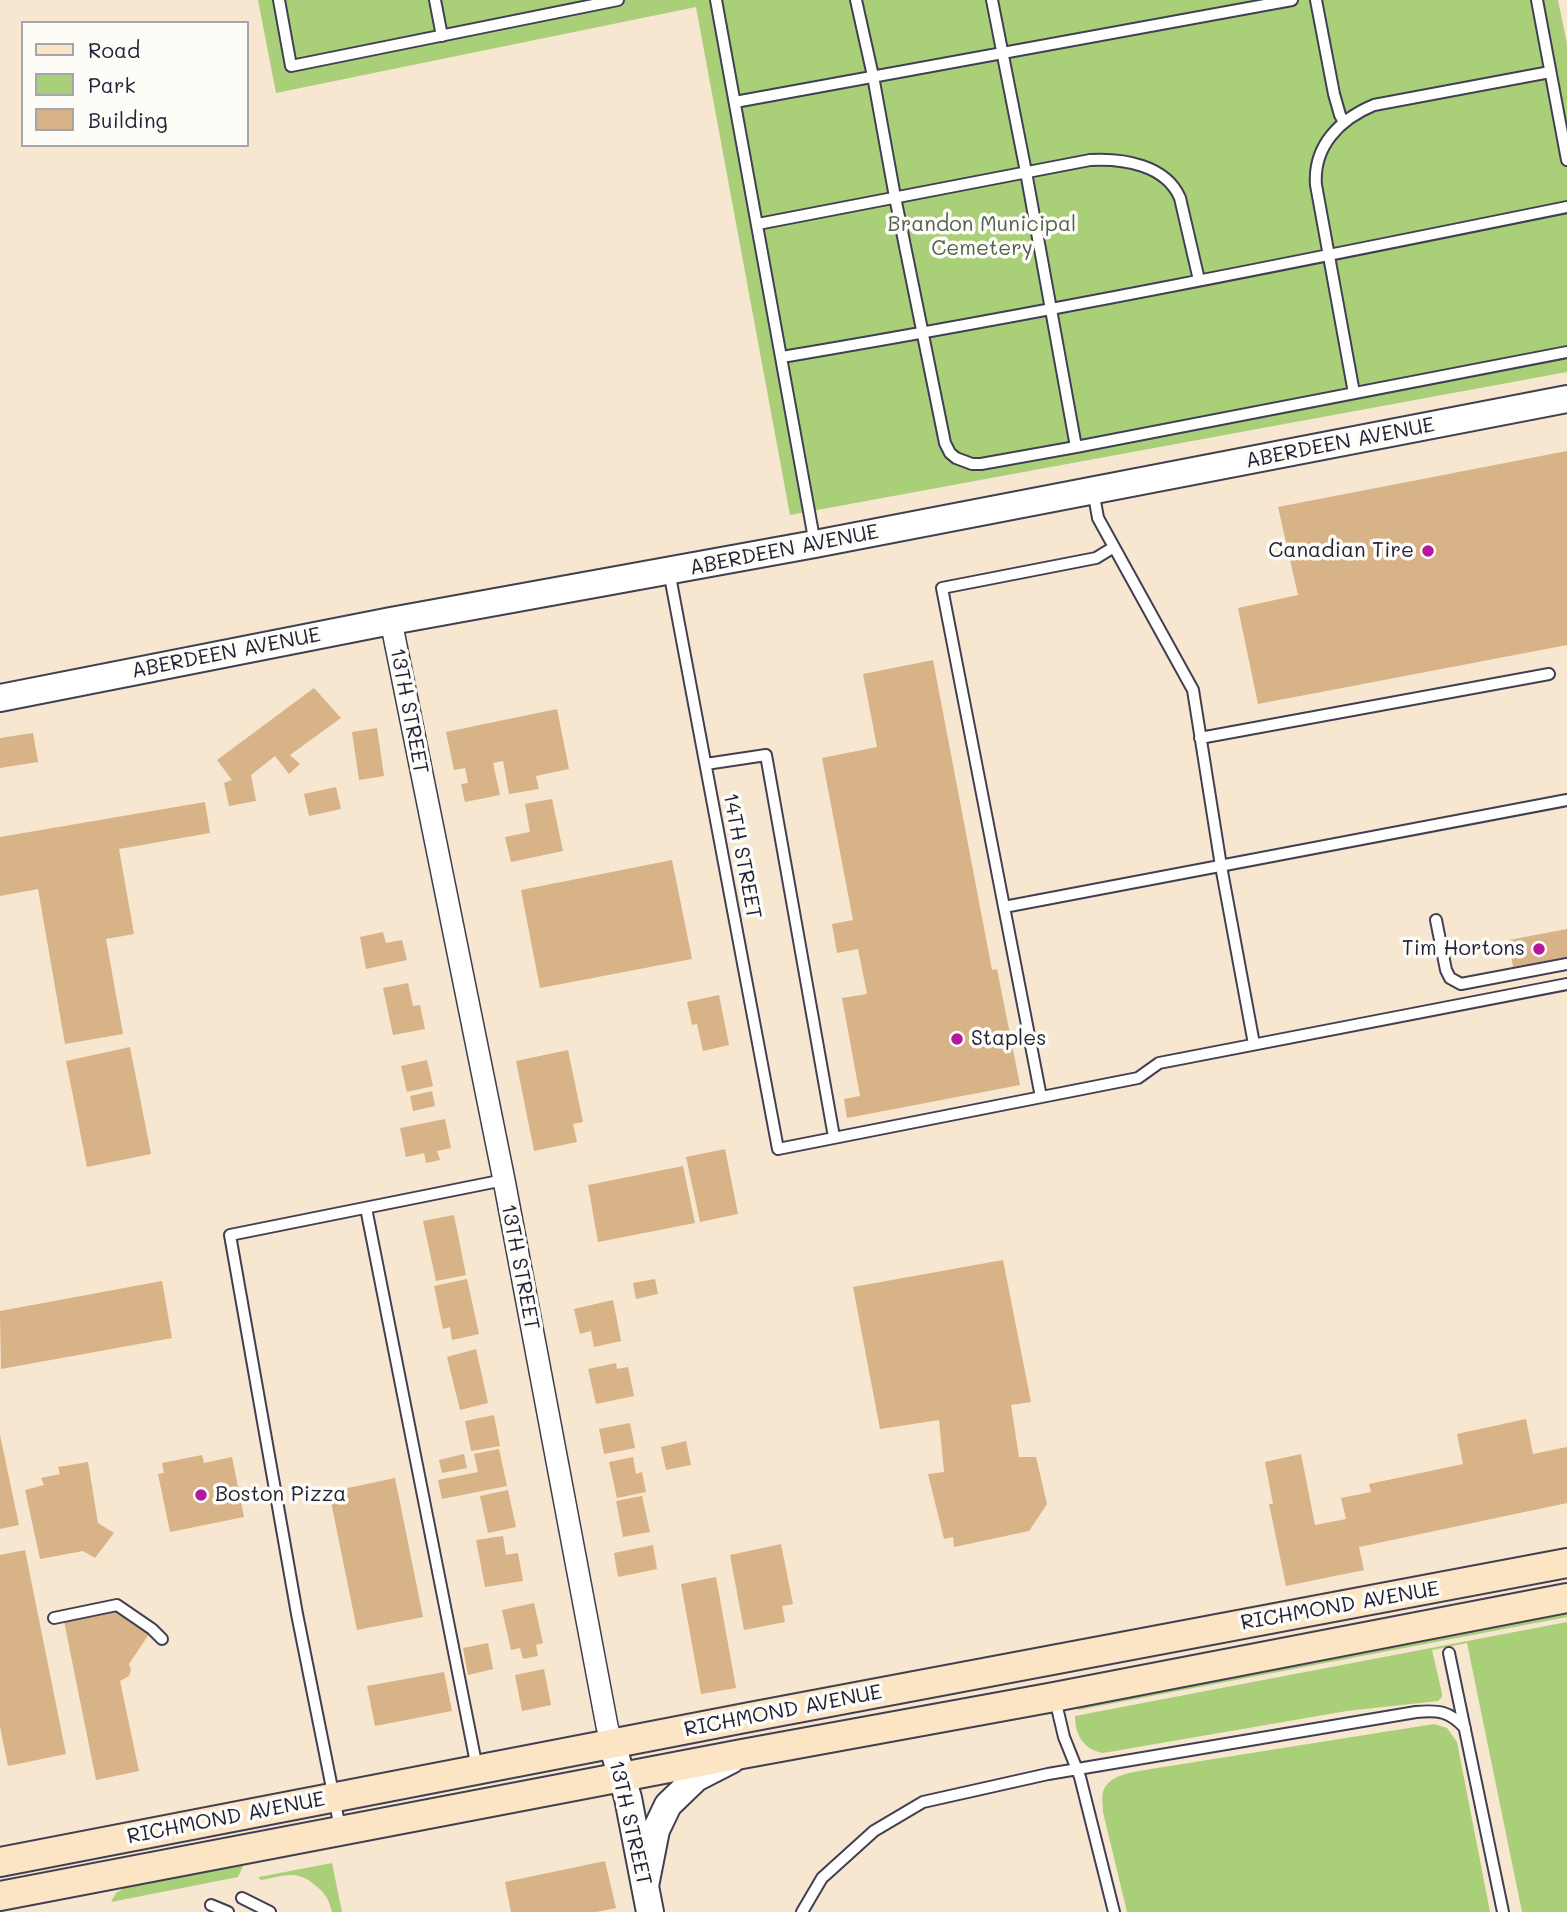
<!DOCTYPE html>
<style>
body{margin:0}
#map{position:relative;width:1567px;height:1912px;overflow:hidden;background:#f7e6d0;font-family:Mali,sans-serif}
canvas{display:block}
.legend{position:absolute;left:21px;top:21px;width:228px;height:126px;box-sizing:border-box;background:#fdfcf7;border:2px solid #a5a5ac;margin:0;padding:9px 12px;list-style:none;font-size:21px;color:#22223b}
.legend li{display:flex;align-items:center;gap:14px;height:35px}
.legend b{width:35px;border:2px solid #a5a5ac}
</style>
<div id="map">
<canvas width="1567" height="1912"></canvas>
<ul class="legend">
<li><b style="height:9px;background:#fce5c4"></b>Road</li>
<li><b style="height:19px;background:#a9cf79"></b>Park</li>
<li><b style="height:19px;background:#d7b387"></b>Building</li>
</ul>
</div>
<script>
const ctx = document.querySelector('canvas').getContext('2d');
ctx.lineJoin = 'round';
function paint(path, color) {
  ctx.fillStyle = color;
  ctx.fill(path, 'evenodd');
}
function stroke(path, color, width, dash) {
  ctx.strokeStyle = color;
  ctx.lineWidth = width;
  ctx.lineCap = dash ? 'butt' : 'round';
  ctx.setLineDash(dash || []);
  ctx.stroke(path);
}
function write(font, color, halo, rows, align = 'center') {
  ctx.font = font + ' Mali,sans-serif';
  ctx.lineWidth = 7;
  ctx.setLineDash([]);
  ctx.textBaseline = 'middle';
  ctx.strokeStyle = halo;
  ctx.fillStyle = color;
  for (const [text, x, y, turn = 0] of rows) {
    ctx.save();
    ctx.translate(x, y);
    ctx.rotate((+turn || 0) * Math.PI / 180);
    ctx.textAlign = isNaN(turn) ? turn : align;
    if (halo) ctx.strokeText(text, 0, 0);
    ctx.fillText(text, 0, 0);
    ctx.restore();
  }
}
paint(new Path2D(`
 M 258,0 L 1558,0 L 1567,44 L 1567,372 L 790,515 L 696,7 L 276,93 Z
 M 1567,1611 L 1567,1617 L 1078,1710 L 1078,1704 Z
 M 1567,1622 L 1567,1912 L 1522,1912 L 1467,1643 L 1432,1650 L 1442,1693 L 1442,1697 L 1438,1701 L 1347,1711 L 1103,1753 C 1084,1750 1075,1735 1075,1716 Z
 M 1434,1724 L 1447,1728 L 1457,1742 L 1490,1912 L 1127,1912 L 1103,1812 C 1103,1805 1101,1795 1104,1789 C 1112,1773 1136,1772 1151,1769 Z
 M 242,1863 L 244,1864 L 238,1877 L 111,1902 L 116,1893 L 129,1885 Z
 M 332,1863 L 342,1912 L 332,1912 C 329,1899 325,1893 315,1885 C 297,1869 283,1876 262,1880 L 259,1879 L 259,1877 Z`), '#a9cf79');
paint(new Path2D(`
 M 1567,451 L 1567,645 L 1258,704 L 1238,608 L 1298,595 L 1278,507 Z
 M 933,660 L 992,970 L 997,969 L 1020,1085 L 847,1118 L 844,1099 L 860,1096 L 842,998 L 867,994 L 858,949 L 837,953 L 832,924 L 853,920 L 822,758 L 877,747 L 863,674 Z
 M 314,688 L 341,718 L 290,755 L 300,764 L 289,774 L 275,756 L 251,775 L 256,801 L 229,806 L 224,783 L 232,780 L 217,760 Z
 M 557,709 L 569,769 L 536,776 L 539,789 L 509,794 L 503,761 L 493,763 L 500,795 L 465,802 L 461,784 L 468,783 L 465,768 L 454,770 L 446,732 Z
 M 377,728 L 384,776 L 359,780 L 352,732 Z
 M 33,733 L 38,762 L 0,768 L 0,738 Z
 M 336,787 L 341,809 L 309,816 L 304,794 Z
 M 552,799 L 563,851 L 511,862 L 505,837 L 530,832 L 525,804 Z
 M 205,802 L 210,833 L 119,849 L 134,934 L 106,939 L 123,1034 L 65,1044 L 38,889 L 0,896 L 0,837 Z
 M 672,860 L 692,959 L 540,988 L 521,890 Z
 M 1567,929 L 1567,957 L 1513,967 L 1509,940 Z
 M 383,932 L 386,943 L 402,940 L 407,960 L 366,969 L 360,937 Z
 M 408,983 L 413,1006 L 420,1005 L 425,1029 L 393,1035 L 383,988 Z
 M 719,995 L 729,1045 L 703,1051 L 697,1024 L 692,1025 L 687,1002 Z
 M 130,1047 L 151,1154 L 87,1167 L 66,1061 Z
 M 568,1050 L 583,1122 L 573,1124 L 577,1142 L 534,1151 L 516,1061 Z
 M 427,1060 L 433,1086 L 407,1092 L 401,1066 Z
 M 432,1091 L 435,1106 L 413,1111 L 410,1096 Z
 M 445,1119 L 451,1148 L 437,1151 L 440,1160 L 426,1163 L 424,1153 L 406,1157 L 400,1128 Z
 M 725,1149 L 738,1214 L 700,1222 L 686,1157 Z
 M 683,1166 L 695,1223 L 598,1242 L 588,1185 Z
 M 454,1215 L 466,1275 L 436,1281 L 423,1221 Z
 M 1003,1260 L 1031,1402 L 1011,1405 L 1019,1457 L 1036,1457 L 1047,1504 L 1029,1531 L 954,1547 L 953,1537 L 944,1539 L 928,1474 L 944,1472 L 939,1420 L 880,1429 L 853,1287 Z
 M 467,1279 L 479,1334 L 452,1340 L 450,1327 L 443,1329 L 434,1286 Z
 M 655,1279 L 658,1294 L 636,1299 L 633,1283 Z
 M 162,1281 L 172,1338 L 1,1369 L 0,1311 Z
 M 613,1300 L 621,1341 L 594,1347 L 591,1331 L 580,1334 L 574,1309 Z
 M 476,1349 L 488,1403 L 460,1410 L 447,1357 Z
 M 616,1363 L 617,1369 L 628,1367 L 634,1396 L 596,1404 L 588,1369 Z
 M 494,1415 L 500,1446 L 471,1451 L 465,1421 Z
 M 1526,1419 L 1533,1454 L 1567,1447 L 1567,1503 L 1359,1547 L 1364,1570 L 1286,1586 L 1269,1504 L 1273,1504 L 1265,1462 L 1301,1454 L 1315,1525 L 1346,1519 L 1341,1498 L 1371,1492 L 1369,1484 L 1463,1464 L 1457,1434 Z
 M 630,1423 L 635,1448 L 604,1454 L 599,1429 Z
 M 0,1435 L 19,1525 L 0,1529 Z
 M 686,1441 L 691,1465 L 666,1470 L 661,1447 Z
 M 499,1449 L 507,1486 L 442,1499 L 438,1480 L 478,1472 L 474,1454 Z
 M 464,1454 L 467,1468 L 442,1473 L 439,1460 Z
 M 202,1455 L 204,1463 L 232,1457 L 244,1517 L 170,1532 L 158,1474 L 164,1473 L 162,1463 Z
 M 633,1457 L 636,1474 L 642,1472 L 646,1492 L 617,1498 L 609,1462 Z
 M 88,1462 L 98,1523 L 114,1533 L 95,1558 L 83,1551 L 40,1559 L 25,1490 L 44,1485 L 41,1478 L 60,1474 L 58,1467 Z
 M 395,1478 L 423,1617 L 357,1630 L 329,1492 Z
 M 508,1490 L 516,1527 L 488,1533 L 480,1496 Z
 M 642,1496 L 650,1532 L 623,1537 L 616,1501 Z
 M 503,1536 L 506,1555 L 518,1553 L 523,1581 L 485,1587 L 476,1540 Z
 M 781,1544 L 793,1604 L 782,1606 L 785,1622 L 744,1630 L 730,1555 Z
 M 653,1545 L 657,1569 L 618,1577 L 614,1553 Z
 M 25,1550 L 66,1754 L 8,1766 L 0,1727 L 0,1555 Z
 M 716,1577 L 736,1688 L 701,1694 L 681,1584 Z
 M 534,1603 L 543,1643 L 536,1645 L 538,1656 L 523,1659 L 520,1648 L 511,1650 L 502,1610 Z
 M 115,1611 L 149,1634 L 129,1664 L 131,1670 L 129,1676 L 120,1681 L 139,1771 L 96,1780 L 64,1621 Z
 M 488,1643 L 493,1669 L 468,1675 L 463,1648 Z
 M 544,1669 L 551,1705 L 522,1711 L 515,1675 Z
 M 444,1672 L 452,1711 L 375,1726 L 367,1686 Z
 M 605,1861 L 616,1908 L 596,1912 L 511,1912 L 505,1882 Z`), '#d7b387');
const service = new Path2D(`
 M 279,0 L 291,66 L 618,0
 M 435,0 L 442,36
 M 716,0 L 815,544
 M 856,0 L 873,76 L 895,197 L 945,443 L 950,453 L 956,458 L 972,464 L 981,464 L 1076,447 L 1567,352
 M 992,0 L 1026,172 L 1076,447
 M 1316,0 L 1334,94 L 1340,115 L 1344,122
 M 1537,0 L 1567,160
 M 735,102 L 1292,0
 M 758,224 L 1090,160 C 1123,158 1166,165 1180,198 L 1199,280
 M 782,357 C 1044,313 1306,260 1567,207
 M 1354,393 L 1316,185 C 1313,146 1340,119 1374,105 L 1550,72
 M 1093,490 L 1098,518 L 1193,690 L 1221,866 L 1254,1044
 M 669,571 L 778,1149 L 1138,1078 L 1159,1063 L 1567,984
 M 1200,738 L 1549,674
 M 706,764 L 766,755 L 834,1137
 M 1004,907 L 1567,800
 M 1436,920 L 1446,970 L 1450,978 L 1461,984 L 1567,964
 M 1041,1097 L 942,588 L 1096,558 L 1114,547
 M 366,1208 L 477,1768
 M 54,1618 L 117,1605 L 152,1629 L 162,1639
 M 1449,1653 L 1503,1912
 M 1055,1699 L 1064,1737 L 1080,1777 L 1114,1912
 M 340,1828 L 297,1614 L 230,1235 L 504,1180
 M 242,1898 L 270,1912
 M 211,1905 L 228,1912
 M 802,1912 L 822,1878 L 874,1831 L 923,1802 L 1048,1774 L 1416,1712 C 1439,1710 1449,1711 1465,1728`);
const minor = new Path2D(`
 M 391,621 L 504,1180 L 607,1726 L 612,1744`);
const tertiary = new Path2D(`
 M 0,698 L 391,621 L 815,544 L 1567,399
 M 612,1744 L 628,1798 L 650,1912
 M 645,1886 L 656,1830 L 668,1805 L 696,1778 L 731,1760`);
const secondary = new Path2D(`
 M 0,1862 L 750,1717 L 1567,1563
 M 0,1896 L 742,1754 L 1054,1697 L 1567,1598`);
stroke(service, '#423f51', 14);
stroke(minor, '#423f51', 24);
stroke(tertiary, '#423f51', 30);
stroke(secondary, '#423f51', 32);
stroke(service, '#fff', 10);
stroke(minor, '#fff', 21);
stroke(tertiary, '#fff', 26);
stroke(secondary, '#fce5c4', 28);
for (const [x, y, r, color] of [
 [1428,551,7,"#b5179e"],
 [1539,949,7,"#b5179e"],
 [957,1039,7,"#b5179e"],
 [201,1495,7,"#b5179e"]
]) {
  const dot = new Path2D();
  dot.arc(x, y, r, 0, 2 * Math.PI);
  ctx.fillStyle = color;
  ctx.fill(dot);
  stroke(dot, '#fdfcf7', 2.5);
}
write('21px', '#515f51', '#fdfcf7', [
 ["Brandon Municipal",982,225],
 ["Cemetery",982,249]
]);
write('21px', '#22223b', '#fdfcf7', [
 ["ABERDEEN AVENUE",1340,443,-11],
 ["ABERDEEN AVENUE",784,550,-11],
 ["ABERDEEN AVENUE",226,653,-11],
 ["13TH STREET",409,711,79],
 ["14TH STREET",742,856,79],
 ["13TH STREET",520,1267,79],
 ["RICHMOND AVENUE",1340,1606,-10],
 ["RICHMOND AVENUE",783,1711,-11],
 ["RICHMOND AVENUE",226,1818,-11],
 ["13TH STREET",630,1823,77]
]);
write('21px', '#22223b', '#fdfcf7', [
 ["Canadian Tire",1414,551],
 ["Tim Hortons",1525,949],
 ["Staples",971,1039,"left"],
 ["Boston Pizza",215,1495,"left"]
], 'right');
</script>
